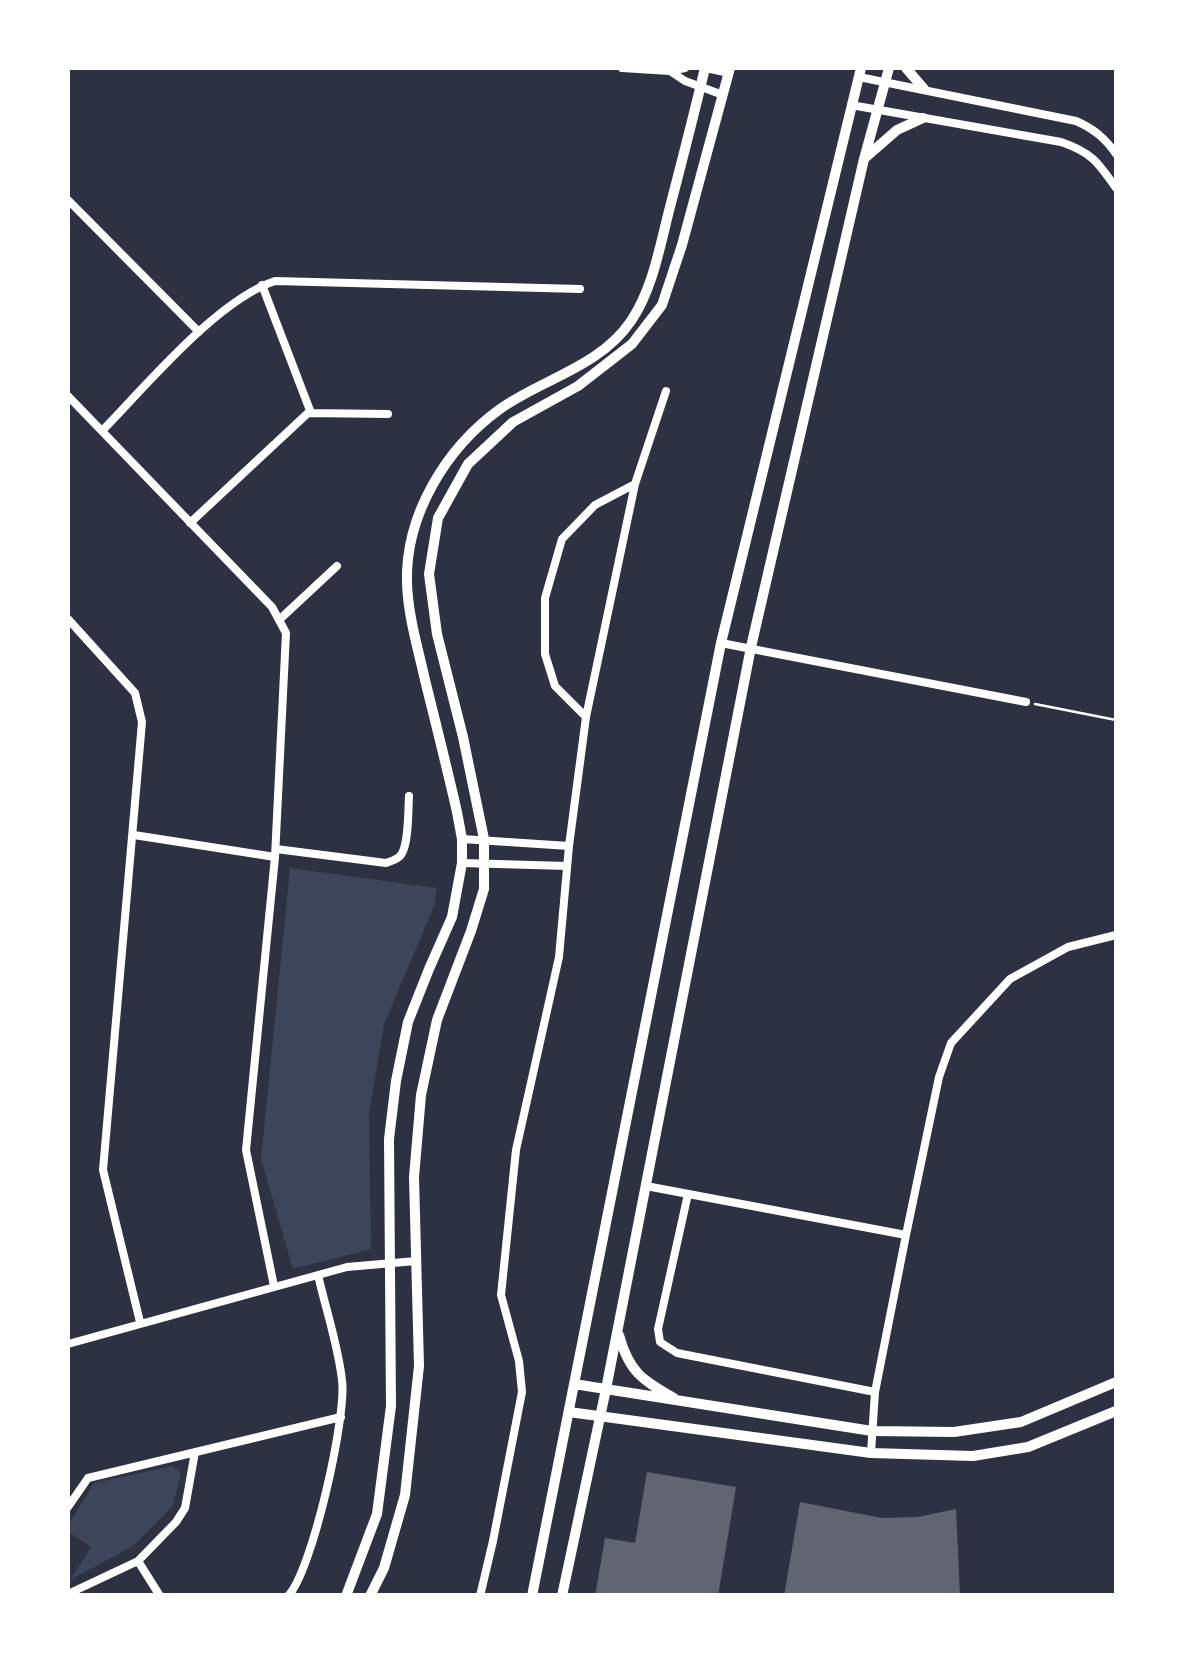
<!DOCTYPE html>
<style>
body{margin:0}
#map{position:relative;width:1184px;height:1663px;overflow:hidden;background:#2d3142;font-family:"PT Sans",sans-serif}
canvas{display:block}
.frame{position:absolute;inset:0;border:70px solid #fff;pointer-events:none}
</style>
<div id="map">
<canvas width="1184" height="1663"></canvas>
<div class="frame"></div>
</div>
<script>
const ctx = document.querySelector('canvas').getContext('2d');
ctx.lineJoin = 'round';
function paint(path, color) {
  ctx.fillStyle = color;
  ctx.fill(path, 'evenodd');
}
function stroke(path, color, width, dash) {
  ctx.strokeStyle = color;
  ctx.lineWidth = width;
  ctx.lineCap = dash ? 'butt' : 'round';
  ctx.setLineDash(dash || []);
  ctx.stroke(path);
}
paint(new Path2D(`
 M 290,868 L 437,888 L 434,906 L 384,1024 L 369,1113 L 371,1249 L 293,1269 L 261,1159 Z
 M 172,1466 L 181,1473 L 173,1506 L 133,1546 L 70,1580 L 91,1547 L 68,1532 L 68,1525 L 94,1483 Z`), '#3c4559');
paint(new Path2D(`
 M 647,1472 L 736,1487 L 718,1596 L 595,1596 L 605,1538 L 635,1543 Z
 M 800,1502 L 882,1518 L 918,1517 L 956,1509 L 960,1596 L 784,1596 Z`), '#626471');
stroke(new Path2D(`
 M 1035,704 L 1116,720`), '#fff', 2.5);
stroke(new Path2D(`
 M 622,68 L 670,71 L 685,68
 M 706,68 L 729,73
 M 670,71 L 685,81 L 723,95
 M 859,77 L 1076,121 C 1094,129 1105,138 1116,154
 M 851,105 L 1061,142 C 1091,152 1098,162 1116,188
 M 68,200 L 199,332
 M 262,285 L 311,413
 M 68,396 L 272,607 L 286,633 L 275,857 L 246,1150 L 274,1286
 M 102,431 C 146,386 217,300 275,281 L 580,289
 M 190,523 L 308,413 L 388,414
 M 68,619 L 135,693 L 142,722 L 103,1170 L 140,1322
 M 279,620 L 337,566
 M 721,643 L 1026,702
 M 586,717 L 555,686 L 545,654 L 545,598 L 562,539 L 595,505 L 635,484
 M 134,835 L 275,857
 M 462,839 L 569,846
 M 276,849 L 386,863 C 391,861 397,860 401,855 C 409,844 408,811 409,796
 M 462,863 L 567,866
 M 646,1186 L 906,1235
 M 688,1194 L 658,1329 L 660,1342 L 677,1353 L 875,1392
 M 68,1344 L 347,1267 L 416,1261
 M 871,1453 L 875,1392 L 906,1235 L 939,1077 L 951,1043 L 1010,979 L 1068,947 L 1116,935
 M 68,1507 L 88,1478 L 341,1417
 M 138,1561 L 160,1596
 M 68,1594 L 138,1561 L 176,1522 L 185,1508 L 195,1452
 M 288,1596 C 312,1572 347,1416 342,1380 C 338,1345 326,1310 318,1275
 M 480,1596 L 493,1541 L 522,1392 L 519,1361 L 501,1295 L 516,1150 L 559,957 L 569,846 L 586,717 L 635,484 L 666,391`), '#fff', 8);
stroke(new Path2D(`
 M 906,68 L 924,89
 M 866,157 L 897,130 L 923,118
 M 619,1335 C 629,1372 642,1380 674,1398
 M 574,1384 L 872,1431 L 954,1432 L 1021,1422 L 1116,1382
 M 569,1412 L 871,1453 L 973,1456 L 1028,1447 L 1116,1411
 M 346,1596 L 377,1514 L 391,1406 L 389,1139 L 396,1081 L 408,1022 L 429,969 L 452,917 L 462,863 L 462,839 L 457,812 C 447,768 436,724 425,680 C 418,648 408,616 407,583 C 405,515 446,448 500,409 C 542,379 600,367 631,321 C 653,289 660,245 670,207 C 682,161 694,114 705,68
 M 370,1596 L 384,1568 L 405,1495 L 419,1366 L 414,1177 L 421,1095 L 437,1020 L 471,931 L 484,889 L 484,839 L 463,737 L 437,634 L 429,574 L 438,518 L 468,464 L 513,422 L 578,386 L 632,344 L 662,305 L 682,245 L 730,68
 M 532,1596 L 721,643 L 861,68
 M 562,1596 L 606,1389 L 751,647 L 864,159 L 889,68`), '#fff', 10);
</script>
